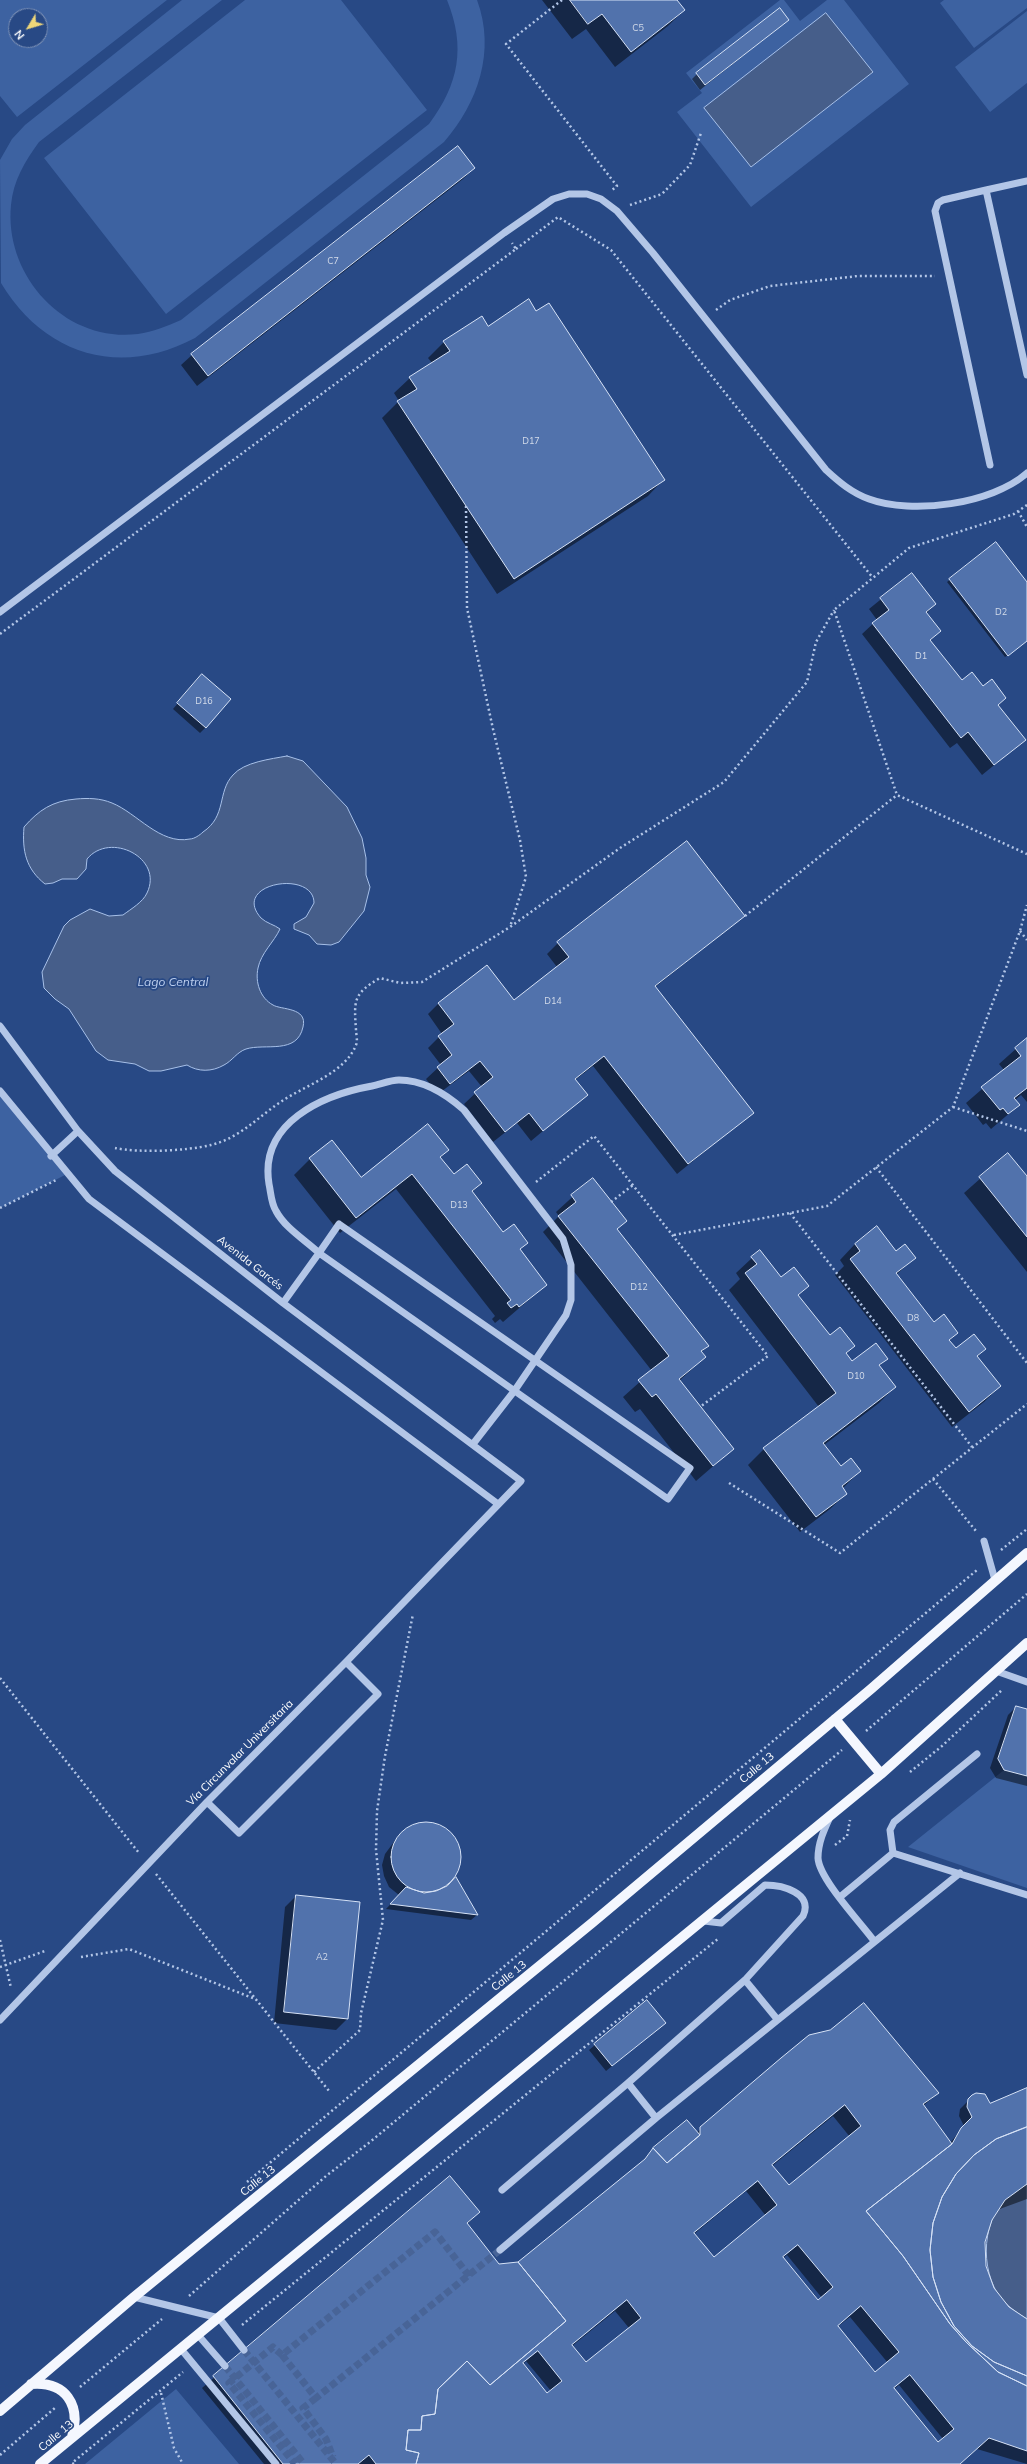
<!DOCTYPE html>
<meta charset="utf-8">
<style>
body{margin:0}
#map{position:relative;width:1027px;height:2464px;overflow:hidden;background:#284985;font-family:Mulish,sans-serif}
canvas{display:block}
.north{position:absolute;left:8px;top:8px;width:40px;height:40px;box-sizing:border-box;background:#284985;border:1px solid #7e92b6;border-radius:50%;rotate:232deg;font-size:11px;font-weight:700;line-height:16px;text-align:center;color:#fff}
.north::after{content:'';display:block;margin:auto;width:14px;height:18px;background:#efd779;clip-path:polygon(50% 0,100% 100%,50% 72%,0 100%)}
</style>
<div id="map">
<canvas width="1027" height="2464"></canvas>
<div class="north">N</div>
</div>
<script>
const ctx = document.querySelector('canvas').getContext('2d');
ctx.lineJoin = 'round';
function paint(path, color) {
  ctx.fillStyle = color;
  ctx.fill(path, 'evenodd');
}
function stroke(path, color, width, dash) {
  ctx.strokeStyle = color;
  ctx.lineWidth = width;
  ctx.lineCap = dash ? 'butt' : 'round';
  ctx.setLineDash(dash || []);
  ctx.stroke(path);
}
function write(font, color, halo, rows, align = 'center') {
  ctx.font = font + ' Mulish,sans-serif';
  ctx.lineWidth = 3.5;
  ctx.setLineDash([]);
  ctx.textBaseline = 'middle';
  ctx.strokeStyle = halo;
  ctx.fillStyle = color;
  for (const [text, x, y, turn = 0] of rows) {
    ctx.save();
    ctx.translate(x, y);
    ctx.rotate((+turn || 0) * Math.PI / 180);
    ctx.textAlign = isNaN(turn) ? turn : align;
    if (halo) ctx.strokeText(text, 0, 0);
    ctx.fillText(text, 0, 0);
    ctx.restore();
  }
}
paint(new Path2D(`
 M 0,0 L 167,0 L 17,117 L 0,96 ZM 16,16 L 40,16 L 40,40 L 16,40 Z
 M 182,0 L 222,0 L 39,142 C 25,161 13,181 11,205 C 4,276 65,343 138,334 C 153,332 167,326 181,320 L 429,124 C 459,84 466,47 447,0 L 477,0 C 496,51 478,103 444,142 L 195,338 C 120,378 44,355 1,283 L 0,160 L 12,139 L 25,125 Z
 M 245,0 L 341,0 L 427,110 L 166,314 L 44,158 Z
 M 780,0 L 784,0 L 800,21 L 827,0 L 844,0 L 909,84 L 751,207 L 677,112 L 702,93 L 686,73 Z
 M 944,0 L 1027,0 L 1027,8 L 974,48 L 940,3 Z
 M 1027,11 L 1027,83 L 990,112 L 955,67 Z
 M 0,1091 L 67,1174 L 0,1208 Z
 M 1004,1770 L 1027,1776 L 1027,1888 L 908,1847 Z
 M 176,2389 L 239,2464 L 85,2464 Z`), '#3d62a1');
const water = new Path2D(`
 M 826,13 L 873,72 L 751,167 L 704,108 Z
 M 287,756 L 303,761 L 347,807 L 362,838 L 366,858 L 366,875 L 370,887 L 364,911 L 339,942 L 331,945 L 317,944 L 309,935 L 294,929 L 294,924 L 306,917 L 314,903 C 314,869 230,883 261,918 C 266,923 275,925 280,929 C 274,942 261,953 258,968 C 255,982 260,998 273,1005 C 281,1010 308,1007 303,1027 C 297,1055 265,1043 246,1049 C 237,1052 232,1061 224,1065 C 212,1072 198,1072 187,1065 L 161,1071 L 149,1071 L 135,1064 L 108,1060 L 96,1051 L 69,1009 L 55,999 L 44,988 L 42,972 L 64,926 L 70,920 L 90,909 L 109,916 L 123,915 C 131,909 143,902 147,893 C 164,858 110,831 87,859 L 86,869 L 77,879 L 62,879 L 53,883 L 45,884 C 26,869 22,851 24,827 C 39,810 52,801 76,799 C 88,798 100,798 112,803 C 137,813 160,845 190,839 C 194,839 200,835 203,832 C 227,816 217,792 233,775 C 244,762 271,759 287,756 Z
 M 1027,2184 L 1027,2319 C 1014,2311 1001,2302 994,2287 C 978,2253 986,2199 1027,2184 Z`);
paint(water, '#465e8a');
stroke(water, '#a7c0e8', 1);
paint(new Path2D(`
 M 542,0 L 676,0 L 684,10 L 668,26 L 615,67 L 586,29 L 572,39 Z
 M 782,25 L 700,90 L 692,79 L 697,74 Z
 M 474,168 L 463,179 L 197,386 L 181,365 L 192,355 Z
 M 536,313 L 663,480 L 648,496 L 497,594 L 382,418 L 399,401 L 394,393 L 410,378 L 432,363 L 428,358 L 444,342 Z
 M 996,544 L 1027,584 L 1027,641 L 1005,657 L 947,582 Z
 M 912,574 L 935,604 L 926,614 L 939,631 L 930,641 L 962,682 L 1005,698 L 998,706 L 1025,740 L 982,775 L 957,743 L 950,748 L 862,634 L 877,620 L 869,609 Z
 M 197,681 L 206,727 L 200,733 L 173,709 Z
 M 744,916 L 655,987 L 752,1113 L 677,1174 L 593,1066 L 575,1080 L 586,1095 L 531,1141 L 517,1123 L 493,1142 L 464,1104 L 482,1087 L 469,1071 L 438,1094 L 426,1079 L 441,1065 L 428,1048 L 442,1034 L 428,1014 L 439,1003 L 514,1001 L 557,967 L 547,954 L 558,943 Z
 M 1027,1039 L 1027,1102 L 1021,1095 L 1015,1100 L 1019,1105 L 991,1129 L 986,1123 L 983,1125 L 966,1103 L 1004,1070 L 999,1064 Z
 M 447,1150 L 440,1158 L 454,1176 L 481,1183 L 471,1193 L 503,1233 L 527,1243 L 519,1250 L 546,1285 L 503,1322 L 500,1319 L 495,1323 L 492,1319 L 495,1316 L 396,1189 L 340,1233 L 294,1175 L 310,1159 L 361,1178 Z
 M 1008,1154 L 1027,1177 L 1027,1272 L 964,1193 Z
 M 592,1179 L 616,1230 L 708,1346 L 701,1352 L 705,1357 L 679,1381 L 733,1449 L 696,1481 L 640,1409 L 635,1412 L 623,1397 L 652,1371 L 543,1232 L 559,1216 L 556,1212 Z
 M 855,1244 L 914,1258 L 896,1275 L 933,1323 L 957,1333 L 949,1341 L 956,1349 L 985,1349 L 977,1357 L 1000,1386 L 984,1402 L 952,1427 L 835,1275 L 844,1266 L 840,1260 Z
 M 752,1258 L 781,1278 L 807,1286 L 798,1296 L 830,1337 L 853,1346 L 846,1354 L 852,1363 L 886,1359 L 879,1366 L 895,1387 L 879,1403 L 824,1445 L 841,1467 L 860,1471 L 842,1489 L 846,1494 L 830,1509 L 800,1532 L 748,1465 L 764,1449 L 819,1407 L 729,1290 L 740,1279 L 736,1273 Z
 M 1016,1707 L 1027,1710 L 1027,1786 L 996,1778 L 990,1768 L 1008,1715 Z
 M 419,1823 L 430,1823 L 441,1827 L 450,1833 L 457,1843 L 460,1854 L 459,1866 L 454,1877 L 477,1915 L 471,1920 L 386,1909 L 399,1895 L 389,1887 L 384,1876 L 382,1865 L 385,1854 L 399,1835 L 408,1828 Z
 M 296,1896 L 347,2019 L 336,2030 L 274,2023 L 285,1907 Z
 M 647,2002 L 659,2028 L 606,2071 L 589,2050 Z
 M 781,2058 L 938,2093 L 923,2106 L 950,2143 L 964,2126 L 959,2116 L 960,2109 L 969,2100 L 990,2104 L 1027,2089 L 1027,2199 L 997,2210 L 991,2219 L 984,2242 L 985,2266 L 993,2289 L 1008,2308 L 1027,2320 L 1027,2464 L 977,2449 L 960,2464 L 264,2464 L 202,2388 L 450,2177 L 479,2212 L 467,2224 L 498,2265 L 518,2263 L 639,2165 L 654,2149 L 696,2133 ZM 833,2116 L 850,2137 L 789,2187 L 772,2166 ZM 746,2191 L 766,2216 L 714,2258 L 694,2234 ZM 787,2255 L 822,2298 L 818,2301 L 783,2258 ZM 615,2311 L 629,2328 L 586,2363 L 572,2346 ZM 850,2317 L 888,2363 L 875,2373 L 837,2327 ZM 526,2361 L 551,2391 L 547,2394 L 523,2364 ZM 899,2385 L 943,2439 L 938,2443 L 894,2389 Z`), '#0007');
const building = new Path2D(`
 M 570,0 L 677,0 L 685,10 L 631,52 L 602,14 L 588,24 Z
 M 780,8 L 789,20 L 705,85 L 696,73 Z
 M 458,146 L 475,168 L 208,376 L 191,354 Z
 M 529,299 L 536,311 L 549,303 L 665,480 L 514,579 L 397,401 L 417,389 L 409,377 L 450,351 L 443,341 L 482,316 L 488,326 Z
 M 996,542 L 1027,582 L 1027,641 L 1008,656 L 949,579 Z
 M 912,573 L 936,604 L 926,612 L 941,631 L 930,640 L 962,680 L 972,672 L 983,686 L 992,679 L 1006,698 L 998,705 L 1026,740 L 994,765 L 968,732 L 961,738 L 872,623 L 889,610 L 880,598 Z
 M 202,674 L 231,699 L 206,728 L 177,703 Z
 M 687,841 L 745,916 L 655,986 L 754,1113 L 688,1164 L 604,1056 L 575,1079 L 588,1095 L 543,1131 L 529,1113 L 505,1132 L 474,1092 L 493,1077 L 480,1061 L 450,1084 L 437,1067 L 452,1055 L 438,1036 L 454,1024 L 438,1003 L 487,965 L 514,1000 L 569,957 L 557,942 Z
 M 1027,1038 L 1027,1088 L 1014,1098 L 1020,1105 L 1008,1114 L 1003,1108 L 1000,1110 L 981,1087 L 1021,1056 L 1015,1048 Z
 M 428,1124 L 449,1150 L 440,1157 L 454,1174 L 467,1164 L 482,1183 L 472,1191 L 503,1232 L 514,1224 L 528,1243 L 520,1249 L 547,1285 L 519,1307 L 517,1304 L 511,1308 L 507,1303 L 511,1300 L 412,1174 L 356,1218 L 309,1158 L 332,1140 L 361,1177 Z
 M 1008,1153 L 1027,1176 L 1027,1237 L 979,1177 Z
 M 593,1178 L 627,1221 L 617,1229 L 709,1346 L 701,1351 L 706,1357 L 679,1379 L 734,1449 L 713,1466 L 656,1394 L 652,1397 L 638,1380 L 669,1356 L 558,1216 L 576,1202 L 571,1195 Z
 M 877,1226 L 896,1251 L 905,1244 L 916,1258 L 896,1273 L 934,1322 L 944,1314 L 958,1333 L 949,1340 L 956,1348 L 974,1334 L 986,1349 L 977,1356 L 1001,1386 L 969,1412 L 850,1259 L 860,1251 L 855,1244 Z
 M 760,1250 L 781,1277 L 794,1267 L 809,1286 L 798,1295 L 830,1335 L 840,1327 L 855,1346 L 846,1353 L 852,1361 L 876,1343 L 888,1359 L 879,1365 L 896,1387 L 823,1443 L 841,1466 L 851,1458 L 861,1471 L 842,1486 L 847,1494 L 816,1517 L 763,1448 L 836,1393 L 745,1273 L 757,1264 L 751,1257 Z
 M 1016,1706 L 1027,1709 L 1027,1776 L 1004,1770 L 998,1759 Z
 M391 1857a35 35 0 1 1 70 0a35 35 0 1 1-70 0Z
 M 456,1877 L 478,1915 L 390,1904 L 406,1887 L 424,1893 L 436,1891 L 447,1886 Z
 M 296,1895 L 360,1902 L 348,2019 L 284,2012 Z
 M 647,2000 L 666,2023 L 612,2066 L 594,2044 Z
 M 864,2003 L 939,2093 L 923,2104 L 952,2144 L 866,2211 L 903,2256 L 950,2324 L 966,2342 L 998,2372 L 1027,2386 L 1027,2451 L 989,2438 L 960,2464 L 416,2464 L 419,2453 L 406,2450 L 408,2430 L 421,2430 L 422,2416 L 435,2414 L 438,2389 L 467,2361 L 490,2385 L 566,2321 L 518,2262 L 645,2159 L 653,2148 L 667,2163 L 700,2135 L 700,2127 L 781,2058 L 809,2035 L 830,2030 ZM 845,2105 L 861,2126 L 789,2185 L 772,2165 ZM 758,2181 L 777,2205 L 714,2257 L 694,2233 ZM 798,2245 L 833,2287 L 818,2300 L 783,2257 ZM 627,2300 L 641,2318 L 586,2362 L 572,2345 ZM 861,2306 L 899,2352 L 875,2372 L 838,2326 ZM 538,2351 L 562,2381 L 547,2393 L 523,2363 ZM 910,2375 L 954,2429 L 938,2442 L 894,2388 Z
 M 1027,2088 L 1027,2127 L 996,2139 L 974,2155 L 956,2174 L 942,2197 L 933,2223 L 930,2250 L 933,2277 L 941,2302 L 954,2326 L 972,2346 L 994,2362 L 1027,2376 L 1027,2386 L 998,2372 L 966,2342 L 950,2324 L 903,2256 L 866,2211 L 952,2144 L 961,2128 L 972,2117 L 967,2107 L 968,2099 L 972,2095 L 976,2093 L 985,2094 L 990,2103 Z
 M 687,2120 L 700,2135 L 667,2163 L 653,2148 Z
 M 1027,2127 L 1027,2184 L 1005,2200 L 992,2220 L 985,2242 L 986,2266 L 994,2288 L 1009,2307 L 1027,2319 L 1027,2376 L 994,2362 L 972,2346 L 954,2326 L 941,2302 L 933,2277 L 930,2250 L 933,2223 L 942,2197 L 956,2174 L 974,2155 L 996,2139 Z
 M 450,2176 L 480,2212 L 467,2223 L 499,2264 L 518,2262 L 566,2321 L 490,2385 L 467,2361 L 438,2389 L 435,2414 L 422,2416 L 421,2430 L 408,2430 L 406,2450 L 419,2453 L 416,2464 L 376,2464 L 369,2455 L 358,2464 L 283,2464 L 213,2376 Z`);
paint(building, '#5172ac');
stroke(building, '#d6e2f6', 1);
stroke(new Path2D(`
 M 469,2276 L 435,2232 L 282,2355 L 316,2398 L 500,2250
 M 244,2350 L 336,2464
 M 282,2355 L 273,2347 L 229,2383 L 295,2464
 M 225,2366 L 304,2464
 M 316,2398 L 303,2408 L 326,2439 L 333,2457`), '#486497', 7, [7, 3.5]);
stroke(new Path2D(`
 M 562,0 L 506,44 L 617,186 L 612,190
 M 630,205 L 662,194 L 690,165 L 701,133
 M 516,249 L 558,217 L 611,250 L 873,578
 M 716,310 L 730,300 L 770,286 L 858,276 L 935,276
 M 1027,505 L 1014,514 L 909,548 L 834,610 L 897,795 L 1027,854
 M 466,506 L 467,608 L 493,729 L 520,840 L 526,877 L 510,927
 M 1018,511 L 1027,527
 M 0,634 L 516,249 L 512,243
 M 745,916 L 897,795
 M 1020,931 L 1027,940
 M 953,1107 L 1027,1131
 M 115,1148 C 139,1153 186,1151 211,1145 C 240,1138 259,1116 282,1101 C 306,1085 345,1073 356,1045 C 358,1041 356,1034 356,1030 C 354,1000 353,994 380,978 L 400,983 L 422,982 L 510,927 L 620,848 L 724,782 L 807,682 L 816,642 L 834,610
 M 876,1167 L 1027,1363
 M 536,1182 L 594,1136 L 768,1356 L 700,1407
 M 611,1202 L 633,1185
 M 0,1208 L 56,1180
 M 790,1213 L 972,1447
 M 674,1235 L 827,1206 L 953,1107 L 1020,931 L 1027,905
 M 933,1479 L 976,1531
 M 729,1483 L 840,1553 L 1027,1404
 M 1001,1550 L 1027,1529
 M 0,1678 L 139,1853
 M 866,1731 L 1027,1594
 M 910,1772 L 942,1746 L 1003,1689
 M 835,1845 L 847,1836 L 850,1820
 M 156,1874 L 329,2091
 M 0,1940 L 11,1988
 M 81,1957 L 129,1949 L 255,1999
 M 0,1967 L 45,1951
 M 314,2072 L 360,2030 L 361,2013 L 383,1920 L 376,1850 L 377,1811 L 385,1756 L 413,1614
 M 247,2182 L 977,1570
 M 189,2296 L 326,2176 L 370,2142 L 842,1750
 M 242,2325 L 719,1938
 M 80,2387 L 162,2319
 M 161,2393 L 174,2448 L 183,2464
 M 0,2455 L 56,2407
 M 74,2464 L 72,2463 L 183,2372`), '#b3c6e7', 2.5, [2, 3]);
stroke(new Path2D(`
 M 1027,181 L 986,190 L 1027,375
 M 986,190 L 943,200 L 938,203 L 935,211 L 990,465
 M 0,612 L 504,233 L 553,199 L 569,194 L 587,194 L 601,199 L 617,211 L 653,253 L 826,470 C 839,482 852,493 869,499 C 912,515 992,504 1027,473
 M 0,1026 L 78,1131 L 115,1171 L 283,1303 L 521,1481 L 346,1662 L 207,1802 L 0,2020
 M 0,1091 L 89,1199 L 498,1504
 M 51,1156 L 78,1131
 M 339,1224 L 690,1468 L 668,1499 L 319,1253 Z
 M 283,1303 L 319,1253 C 305,1240 285,1228 276,1211 C 271,1203 271,1193 269,1184 C 259,1123 322,1095 372,1086 C 381,1084 391,1080 399,1080 C 424,1080 446,1094 464,1110 L 563,1239 L 571,1265 L 571,1300 L 566,1315 L 515,1390 L 473,1444
 M 984,1541 L 995,1580
 M 996,1671 L 1027,1682
 M 207,1802 L 239,1833 L 378,1694 L 346,1662
 M 830,1817 C 824,1830 818,1843 818,1858 C 819,1879 861,1923 874,1941
 M 893,1853 L 1027,1895
 M 893,1853 L 890,1830 L 894,1822 L 977,1754
 M 840,1897 L 893,1853
 M 745,1980 L 777,2019
 M 656,2118 L 628,2083 L 745,1980 L 803,1916 C 814,1893 782,1885 765,1885 L 721,1923 L 704,1921
 M 502,2190 L 628,2083
 M 500,2250 L 656,2118 L 960,1873
 M 134,2297 L 219,2318 L 244,2350
 M 198,2335 L 225,2366
 M 181,2349 L 276,2464`), '#b3c6e7', 7);
stroke(new Path2D(`
 M 835,1719 L 881,1774
 M 31,2384 C 66,2381 81,2405 72,2437
 M 0,2411 L 134,2297 L 592,1923 L 871,1689 L 1027,1553
 M 40,2464 L 881,1774 L 1027,1643`), '#f4f7fe', 10);
write('9px', '#d4dcea', null, [
 ["C5",638,28],
 ["C7",333,261],
 ["D17",531,441],
 ["D2",1001,612],
 ["D1",921,656],
 ["D16",204,701],
 ["D14",553,1001],
 ["D13",459,1205],
 ["D12",639,1287],
 ["D8",913,1318],
 ["D10",856,1376],
 ["A2",322,1957]
]);
write('11px', '#fff', '#284985', [
 ["Avenida Garcés",250,1263,38],
 ["Vía Circunvalar Universitaria",240,1753,-45],
 ["Calle 13",757,1768,-40],
 ["Calle 13",509,1976,-39],
 ["Calle 13",258,2181,-39],
 ["Calle 13",56,2436,-40]
]);
write('italic 12px', '#bed0ef', '#284985', [
 ["Lago Central",173,982]
]);
</script>
